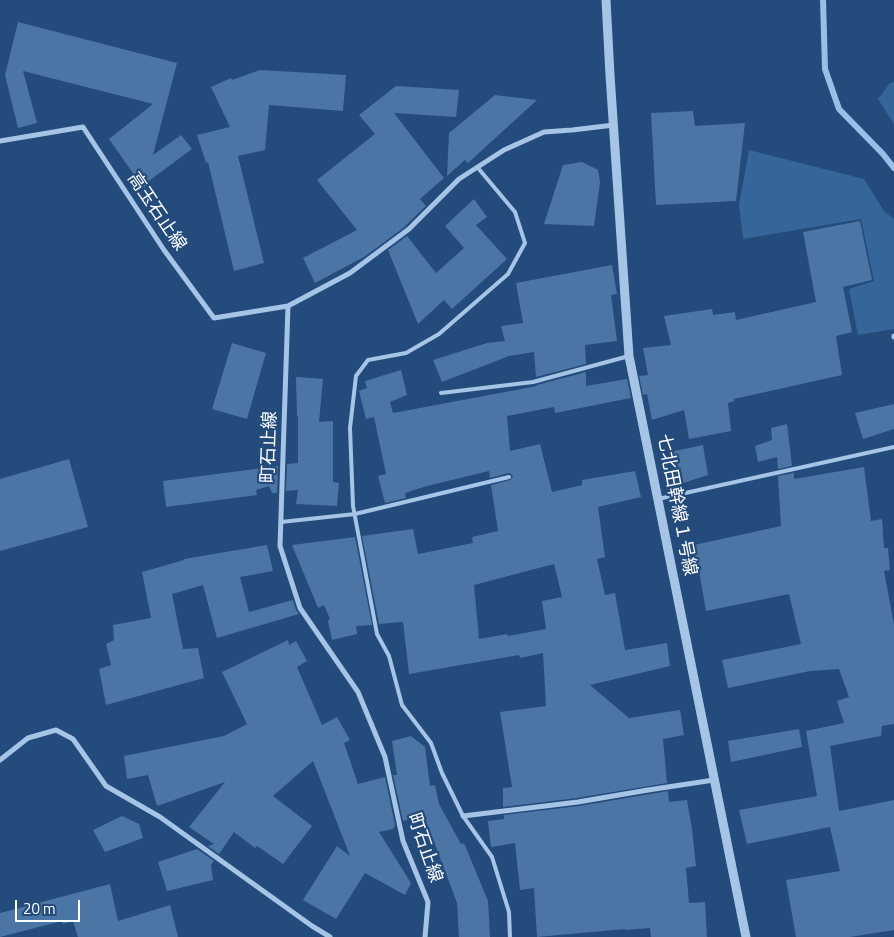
<!DOCTYPE html>
<meta charset="utf-8">
<style>
body{margin:0}
#map{position:relative;width:894px;height:937px;overflow:hidden;background:#234b7b;font-family:"Titillium Web",sans-serif}
canvas{display:block}
.scale{position:absolute;left:15px;top:900px;width:65px;height:22px;box-sizing:border-box;border:2px solid #fff;border-top:0;padding-left:6px;font-size:15px;line-height:18px;white-space:nowrap;color:#fff;-webkit-text-stroke:4px #234b7b;paint-order:stroke}
</style>
<div id="map">
<canvas width="894" height="937"></canvas>
<div class="scale">20 m</div>
</div>
<script>
const ctx = document.querySelector('canvas').getContext('2d');
ctx.lineJoin = 'round';
function paint(path, color) {
  ctx.fillStyle = color;
  ctx.fill(path, 'evenodd');
}
function stroke(path, color, width, dash) {
  ctx.strokeStyle = color;
  ctx.lineWidth = width;
  ctx.lineCap = dash ? 'butt' : 'round';
  ctx.setLineDash(dash || []);
  ctx.stroke(path);
}
function write(font, color, halo, rows, align = 'center') {
  ctx.font = font + ' "Titillium Web","Noto Sans JP",sans-serif';
  ctx.lineWidth = 4.5;
  ctx.setLineDash([]);
  ctx.textBaseline = 'middle';
  ctx.strokeStyle = halo;
  ctx.fillStyle = color;
  for (const [text, x, y, turn = 0] of rows) {
    ctx.save();
    ctx.translate(x, y);
    ctx.rotate((+turn || 0) * Math.PI / 180);
    ctx.textAlign = isNaN(turn) ? turn : align;
    if (halo) ctx.strokeText(text, 0, 0);
    ctx.fillText(text, 0, 0);
    ctx.restore();
  }
}
paint(new Path2D(`
 M 894,82 L 894,124 L 878,99 L 890,83 Z
 M 749,150 L 864,179 L 884,211 L 894,219 L 894,329 L 858,335 L 849,289 L 874,281 L 861,219 L 743,239 L 739,205 Z`), '#366599');
stroke(new Path2D(`
 M 823,0 L 825,69 L 839,109 L 883,154 L 894,168`), '#9abfe6', 6);
paint(new Path2D(`
 M 18,22 L 177,63 L 153,155 L 181,135 L 192,149 L 146,183 L 144,189 L 109,139 L 153,104 L 23,71 L 37,123 L 18,128 L 5,75 Z
 M 260,70 L 346,75 L 343,111 L 269,105 L 265,150 L 238,156 L 264,263 L 234,271 L 208,162 L 206,163 L 197,135 L 230,127 L 211,87 L 231,78 L 232,80 Z
 M 396,86 L 459,90 L 456,117 L 394,113 L 444,178 L 420,199 L 426,206 L 402,229 L 364,257 L 315,283 L 303,258 L 357,230 L 317,180 L 375,134 L 359,115 Z
 M 495,95 L 537,100 L 468,163 L 465,160 L 447,176 L 449,133 Z
 M 693,111 L 695,126 L 745,123 L 736,201 L 656,205 L 651,113 Z
 M 582,162 L 598,170 L 600,182 L 594,226 L 544,224 L 563,165 Z
 M 474,199 L 487,217 L 476,225 L 507,259 L 452,309 L 444,300 L 418,324 L 388,250 L 407,236 L 436,273 L 464,248 L 445,226 Z
 M 860,221 L 872,280 L 843,287 L 852,332 L 836,336 L 842,375 L 734,399 L 734,401 L 728,403 L 731,431 L 689,439 L 684,410 L 652,420 L 647,394 L 643,395 L 639,376 L 648,375 L 643,348 L 671,345 L 664,316 L 712,309 L 713,315 L 735,312 L 736,320 L 816,302 L 803,232 Z
 M 612,265 L 617,294 L 611,295 L 617,341 L 585,345 L 586,364 L 536,377 L 534,352 L 509,356 L 442,382 L 433,360 L 487,343 L 505,341 L 501,326 L 523,323 L 516,283 Z
 M 232,343 L 266,353 L 247,419 L 212,409 Z
 M 401,370 L 407,395 L 390,402 L 393,413 L 537,386 L 537,385 L 586,372 L 586,386 L 627,379 L 631,398 L 555,413 L 554,407 L 507,416 L 510,451 L 540,444 L 552,492 L 582,485 L 582,480 L 635,471 L 641,497 L 598,507 L 605,557 L 597,559 L 605,595 L 615,593 L 625,650 L 667,643 L 670,666 L 590,685 L 629,718 L 680,710 L 684,735 L 663,739 L 667,783 L 577,798 L 503,807 L 503,788 L 512,787 L 500,712 L 546,706 L 543,653 L 520,658 L 519,655 L 409,674 L 403,622 L 379,624 L 362,536 L 413,529 L 418,554 L 473,543 L 472,537 L 498,531 L 491,485 L 510,480 L 513,477 L 511,474 L 509,473 L 490,478 L 489,471 L 427,486 L 405,493 L 406,498 L 385,503 L 378,476 L 386,474 L 374,417 L 366,419 L 359,391 L 367,388 L 365,381 ZM 554,564 L 562,597 L 542,601 L 546,629 L 508,636 L 507,634 L 479,639 L 474,585 Z
 M 296,377 L 323,379 L 319,422 L 333,421 L 333,482 L 339,483 L 337,506 L 296,504 L 298,490 L 286,491 L 287,464 L 298,463 L 298,416 L 297,416 Z
 M 894,404 L 894,429 L 863,439 L 855,413 Z
 M 787,424 L 792,466 L 778,469 L 777,457 L 758,462 L 755,446 L 772,440 L 771,428 Z
 M 703,445 L 708,475 L 677,485 L 670,452 Z
 M 69,459 L 88,527 L 0,551 L 0,479 Z
 M 278,466 L 277,493 L 272,493 L 269,486 L 256,490 L 257,495 L 166,507 L 163,481 Z
 M 864,467 L 871,521 L 882,519 L 884,548 L 888,548 L 890,570 L 884,571 L 894,625 L 894,724 L 882,726 L 881,736 L 830,746 L 839,811 L 894,800 L 894,930 L 850,937 L 796,937 L 786,880 L 840,871 L 830,827 L 747,844 L 739,810 L 817,796 L 806,731 L 844,723 L 837,701 L 849,697 L 839,669 L 810,671 L 728,688 L 722,660 L 801,644 L 789,594 L 706,611 L 698,566 L 691,568 L 685,547 L 781,526 L 778,476 L 794,473 L 794,479 Z
 M 355,537 L 372,625 L 356,626 L 357,634 L 332,640 L 328,621 L 330,619 L 324,605 L 318,608 L 292,545 Z
 M 267,545 L 273,571 L 240,577 L 249,612 L 293,600 L 296,610 L 299,614 L 217,638 L 203,585 L 172,594 L 183,649 L 198,648 L 204,678 L 106,705 L 99,669 L 111,665 L 106,644 L 114,640 L 113,625 L 151,618 L 142,572 L 184,560 L 184,559 Z
 M 288,640 L 289,645 L 296,641 L 307,661 L 297,667 L 322,725 L 337,717 L 350,740 L 344,743 L 358,784 L 385,777 L 395,825 L 393,829 L 379,832 L 411,883 L 405,895 L 365,873 L 336,919 L 303,900 L 337,846 L 350,856 L 313,761 L 273,796 L 312,826 L 283,864 L 257,846 L 255,848 L 234,832 L 219,854 L 208,846 L 214,844 L 189,827 L 225,782 L 157,806 L 148,775 L 127,779 L 124,756 L 224,736 L 247,724 L 222,672 Z
 M 799,729 L 802,747 L 731,762 L 728,741 Z
 M 411,736 L 425,747 L 430,786 L 435,785 L 439,804 L 461,844 L 464,843 L 488,901 L 490,937 L 459,937 L 457,903 L 433,839 L 419,816 L 403,821 L 393,775 L 397,775 L 392,741 Z
 M 668,791 L 669,802 L 687,800 L 692,829 L 696,866 L 686,868 L 689,903 L 705,902 L 707,937 L 651,937 L 650,928 L 625,930 L 625,929 L 537,937 L 534,888 L 520,890 L 515,843 L 491,847 L 488,821 L 504,819 L 504,815 L 579,806 Z
 M 122,816 L 139,824 L 143,838 L 105,852 L 93,830 Z
 M 197,849 L 214,861 L 211,865 L 213,880 L 167,891 L 158,862 Z
 M 110,884 L 118,921 L 170,905 L 178,937 L 78,937 L 73,921 L 63,924 L 62,921 L 0,937 L 0,913 Z`), '#4b75a4');
stroke(new Path2D(`
 M 478,168 L 515,212 L 525,243 L 508,274 L 439,334 L 406,353 L 368,360 L 356,376 L 350,428 L 353,506 L 377,634 L 389,656 L 402,705 L 431,743 L 442,773 L 463,816 L 492,857 L 509,912 L 510,937
 M 441,393 L 533,382 L 629,356
 M 658,499 L 894,447
 M 281,522 L 355,514 L 509,477`), '#a6c4e5', 4);
stroke(new Path2D(`
 M 0,141 L 83,127 L 164,250 L 214,318 L 288,306
 M 894,336 L 894,337
 M 0,760 L 28,738 L 56,730 L 73,739 L 106,786 L 160,817 L 312,926 L 330,937
 M 463,816 L 578,802 L 648,790 L 714,780
 M 425,937 L 428,902 L 403,841 L 385,757 L 358,692 L 300,608 L 280,546 L 288,306 L 350,273 L 409,229 L 459,179 L 504,150 L 544,132 L 572,130 L 614,125`), '#a6c4e5', 5);
stroke(new Path2D(`
 M 606,0 L 610,75 L 629,356 L 746,937`), '#a6c4e5', 9);
write('18px', '#fff', '#234b7b', [
 ["高玉石止線",156,212,56],
 ["町石止線",270,447,-88],
 ["七北田幹線１号線",676,505,79],
 ["町石止線",424,848,71]
]);
</script>
